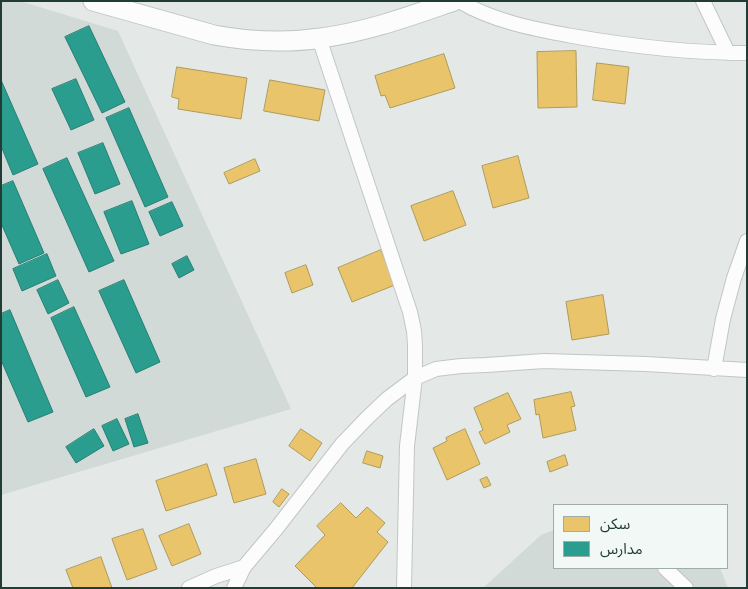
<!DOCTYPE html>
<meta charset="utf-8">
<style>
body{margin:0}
#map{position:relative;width:748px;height:589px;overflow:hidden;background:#e4e9e7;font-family:"Archivo Narrow","Noto Sans Arabic",sans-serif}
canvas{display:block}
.frame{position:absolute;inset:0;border:2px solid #213c35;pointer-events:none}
.legend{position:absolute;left:553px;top:504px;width:175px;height:65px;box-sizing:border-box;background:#f1f8f5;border:1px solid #9eada8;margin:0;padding:6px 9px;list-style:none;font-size:15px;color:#213c35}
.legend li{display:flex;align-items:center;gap:10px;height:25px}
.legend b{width:25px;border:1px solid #9eada8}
</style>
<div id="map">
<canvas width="748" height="589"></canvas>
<div class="frame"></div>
<ul class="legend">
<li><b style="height:14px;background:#e9c46a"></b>سكن</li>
<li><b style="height:14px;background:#2a9d8f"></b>مدارس</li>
</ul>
</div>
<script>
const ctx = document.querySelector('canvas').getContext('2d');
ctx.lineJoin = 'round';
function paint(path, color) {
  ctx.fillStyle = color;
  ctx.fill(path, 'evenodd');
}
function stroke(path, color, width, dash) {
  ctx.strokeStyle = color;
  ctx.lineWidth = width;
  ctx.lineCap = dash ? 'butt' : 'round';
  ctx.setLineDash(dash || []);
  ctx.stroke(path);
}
paint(new Path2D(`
 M 1,1 L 20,1 L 118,31 L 291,409 L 1,495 Z
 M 554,530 L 554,568 L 720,568 L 728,588 L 483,588 L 541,535 Z`), '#d1dad7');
const homes = new Path2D(`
 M 576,51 L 577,107 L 538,108 L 537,52 Z
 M 444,54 L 455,88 L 390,108 L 385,95 L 381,96 L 375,76 Z
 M 597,63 L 629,67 L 625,104 L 593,100 Z
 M 177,67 L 247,78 L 241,119 L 178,109 L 179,99 L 172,97 Z
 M 270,80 L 325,90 L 319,121 L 264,111 Z
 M 518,156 L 529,198 L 493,208 L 482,166 Z
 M 255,159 L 260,171 L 229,184 L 224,173 Z
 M 453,191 L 466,225 L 424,241 L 411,206 Z
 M 381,250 L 395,285 L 352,302 L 338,268 Z
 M 306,265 L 313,285 L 292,293 L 285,273 Z
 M 603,295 L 609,334 L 572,340 L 566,302 Z
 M 571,392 L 575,406 L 571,407 L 576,430 L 543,438 L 539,414 L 536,415 L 534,400 Z
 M 508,393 L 521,419 L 507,425 L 510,432 L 485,444 L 479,432 L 483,430 L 474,408 Z
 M 301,429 L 322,443 L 310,461 L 289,446 Z
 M 465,429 L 480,464 L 447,480 L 433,448 L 447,441 L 446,438 Z
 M 367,451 L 383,456 L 380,468 L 363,463 Z
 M 565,455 L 568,465 L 550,472 L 547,462 Z
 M 256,459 L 266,494 L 234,503 L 224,468 Z
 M 207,464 L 217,495 L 166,511 L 156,481 Z
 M 487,477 L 491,485 L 484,488 L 480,480 Z
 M 282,489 L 289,494 L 279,507 L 273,502 Z
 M 341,503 L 356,518 L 367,507 L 385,523 L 377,532 L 388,542 L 352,588 L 317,588 L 295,566 L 325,535 L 317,526 Z
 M 189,524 L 201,554 L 172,566 L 159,536 Z
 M 143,529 L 157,569 L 127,580 L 112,539 Z
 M 101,557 L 112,588 L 73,588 L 66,570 Z`);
paint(homes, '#e9c46a');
stroke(homes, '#ad9b5a', 1);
const schools = new Path2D(`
 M 89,26 L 125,102 L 102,113 L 65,37 Z
 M 76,79 L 94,120 L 71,130 L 52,89 Z
 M 1,80 L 38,164 L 13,175 L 1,146 Z
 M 129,108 L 168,197 L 145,207 L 106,118 Z
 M 103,143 L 120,184 L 95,194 L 78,153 Z
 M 67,158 L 114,261 L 89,272 L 43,169 Z
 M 13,181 L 44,253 L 19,264 L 1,223 L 1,186 Z
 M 132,201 L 149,244 L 121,254 L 104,212 Z
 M 172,202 L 183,226 L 160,236 L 149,212 Z
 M 47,254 L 56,276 L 22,291 L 13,269 Z
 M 187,256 L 194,270 L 179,278 L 172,264 Z
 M 58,280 L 69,303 L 48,314 L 37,290 Z
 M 124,280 L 160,362 L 136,373 L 99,291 Z
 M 74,307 L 110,387 L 86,397 L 51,318 Z
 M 10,310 L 53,412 L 28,422 L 1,360 L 1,314 Z
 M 138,414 L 148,443 L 134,447 L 125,419 Z
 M 117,419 L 129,444 L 113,451 L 102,426 Z
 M 94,429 L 104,446 L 76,463 L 66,447 Z`);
paint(schools, '#2a9d8f');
stroke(schools, '#278074', 1);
const street = new Path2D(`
 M 459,1 C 493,21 533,29 572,36 C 629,46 688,53 747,53
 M 703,1 L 728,53
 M 319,38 L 410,312 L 414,331 L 415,345 L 415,378 L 407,446 L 404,588
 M 714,369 L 723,319 L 734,278 L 747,241
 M 665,568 L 686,588
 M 189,588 L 216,576 L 244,567
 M 234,588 L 244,567 L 276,529 L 342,444 L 367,418 L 387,399 L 415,378 L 436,369 L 461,366 L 486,365 L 544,361 L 646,364 L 747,370`);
const secondary = new Path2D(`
 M 93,1 L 214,35 C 247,41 287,43 321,38 C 367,32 410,16 454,1`);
stroke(street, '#c1c6c4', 16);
stroke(secondary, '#bfc6c4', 21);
stroke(street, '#fbfcfb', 14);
stroke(secondary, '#fbfcfb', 19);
</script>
